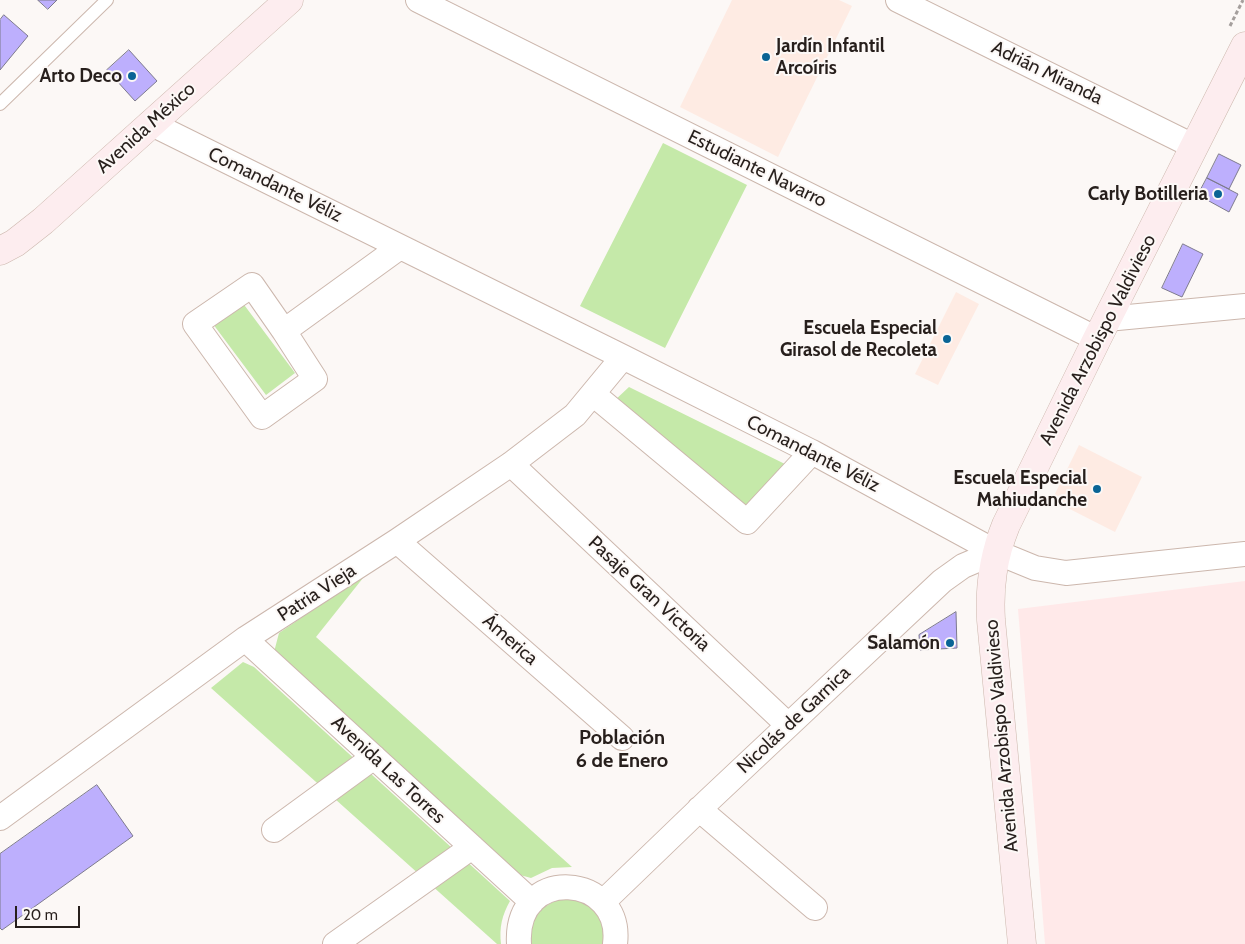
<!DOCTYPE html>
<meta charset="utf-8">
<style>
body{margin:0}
#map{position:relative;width:1245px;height:944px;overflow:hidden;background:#fcf8f6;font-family:Cabin,sans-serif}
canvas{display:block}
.scale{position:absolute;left:15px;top:906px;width:65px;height:22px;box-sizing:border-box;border:2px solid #271f1c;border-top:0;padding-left:6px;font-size:15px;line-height:18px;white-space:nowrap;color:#271f1c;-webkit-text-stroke:4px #fcf8f6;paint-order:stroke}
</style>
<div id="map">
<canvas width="1245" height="944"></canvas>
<div class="scale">20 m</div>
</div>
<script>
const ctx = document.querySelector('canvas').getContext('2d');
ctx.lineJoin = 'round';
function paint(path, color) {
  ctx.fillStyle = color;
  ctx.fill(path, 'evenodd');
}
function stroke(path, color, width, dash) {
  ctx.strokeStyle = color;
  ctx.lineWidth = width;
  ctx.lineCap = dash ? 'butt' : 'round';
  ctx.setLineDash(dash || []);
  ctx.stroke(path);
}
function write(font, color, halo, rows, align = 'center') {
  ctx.font = font + ' Cabin,sans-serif';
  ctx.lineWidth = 4;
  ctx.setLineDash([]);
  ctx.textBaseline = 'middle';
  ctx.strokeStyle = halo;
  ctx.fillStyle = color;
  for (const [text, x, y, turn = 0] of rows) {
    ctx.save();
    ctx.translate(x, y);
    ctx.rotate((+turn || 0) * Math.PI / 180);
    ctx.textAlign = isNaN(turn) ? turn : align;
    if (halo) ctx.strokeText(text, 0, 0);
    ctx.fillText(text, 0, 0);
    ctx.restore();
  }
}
paint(new Path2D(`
 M 1245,581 L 1245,944 L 1045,944 L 1018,609 Z`), '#ffe9e9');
paint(new Path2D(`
 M 732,0 L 839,0 L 852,6 L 778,157 L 680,107 Z
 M 956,292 L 979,304 L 938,385 L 915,374 Z
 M 1079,445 L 1142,477 L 1115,532 L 1052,500 Z`), '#feebe3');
paint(new Path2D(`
 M 663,143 L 747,185 L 665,348 L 580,306 Z
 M 242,302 L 295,373 L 266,395 L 213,324 Z
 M 629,387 L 791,467 L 748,513 L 614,401 Z
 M 367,573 L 316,637 L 572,867 L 552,868 L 531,878 L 520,875 L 274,652 L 279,633 Z
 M 243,662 L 254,667 L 510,901 C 502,915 499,928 501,944 L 497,944 L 211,688 Z
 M 571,898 C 600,907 601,916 605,944 L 528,944 L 536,912 L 558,899 Z`), '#c5e9a9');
const building = new Path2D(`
 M 38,0 L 57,0 L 48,9 Z
 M 4,15 L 28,36 L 0,70 L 0,20 Z
 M 129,50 L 157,81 L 135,101 L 107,70 Z
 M 1219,154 L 1241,165 L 1229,189 L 1207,178 Z
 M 1207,178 L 1238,194 L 1229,212 L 1198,195 Z
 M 1183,244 L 1203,254 L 1182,297 L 1162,288 Z
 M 956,612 L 957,648 L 920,650 L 919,635 Z
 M 97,785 L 133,836 L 2,930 L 0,928 L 0,854 Z`);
paint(building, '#bdaffd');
stroke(building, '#7d7a8d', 1);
const lane = new Path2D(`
 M 0,104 L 107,0`);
const street = new Path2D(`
 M 418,0 L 1097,339
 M 898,0 L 1195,147
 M 150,123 L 623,357 L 812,452 L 996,552 L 1035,568 L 1066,573 L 1245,554
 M 1107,319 L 1245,306
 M 284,331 L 315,379 L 262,417 L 195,324 L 252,285 L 284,331 L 400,247
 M 593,394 L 747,522 L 812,452
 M 511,464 L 788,725
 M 397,541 L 622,738
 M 245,639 L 532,902
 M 699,809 L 815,908
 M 0,818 L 245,639 L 397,541 L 511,464 L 575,415 L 623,357
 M 274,830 L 374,757
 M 603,902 L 709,800 L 942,581 L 963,566 L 996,552
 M 335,944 L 472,847
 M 519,944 C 514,864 624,873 615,944`);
const secondary = new Path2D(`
 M 0,251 L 15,243 L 43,221 L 289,0
 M 1022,944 L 991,620 C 989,586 993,557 1006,525 L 1097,339 L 1245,46`);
stroke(lane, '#ccb7ad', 14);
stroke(street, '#ccb7ad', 26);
stroke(secondary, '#ccb7ad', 29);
stroke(new Path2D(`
 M 1230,26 L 1243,0`), '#a59f9d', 3, [4, 2.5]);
stroke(lane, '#fff', 12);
stroke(street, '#fff', 24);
stroke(secondary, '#fdedef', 28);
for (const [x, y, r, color] of [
 [766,57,5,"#0a6495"],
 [132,76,5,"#0a6495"],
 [1218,194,5,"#0a6495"],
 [947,339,5,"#0a6495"],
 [1097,489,5,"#0a6495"],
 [950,643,5,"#0a6495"]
]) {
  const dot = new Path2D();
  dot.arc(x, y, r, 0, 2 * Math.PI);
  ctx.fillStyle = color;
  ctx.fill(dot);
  stroke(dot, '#fcf8f6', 2);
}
write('bold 19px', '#271f1c', '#fcf8f6', [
 ["Jardín Infantil",776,46,"left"],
 ["Arcoíris",776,68,"left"],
 ["Arto Deco",122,76],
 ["Carly Botilleria",1208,194],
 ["Escuela Especial",937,328],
 ["Girasol de Recoleta",937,350],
 ["Escuela Especial",1087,478],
 ["Mahiudanche",1087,500],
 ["Salamón",940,643]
], 'right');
write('19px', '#271f1c', '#fcf8f6', [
 ["Adrián Miranda",1047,73,26],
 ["Avenida México",146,128,-42],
 ["Estudiante Navarro",757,169,26],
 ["Comandante Véliz",275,185,26],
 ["Avenida Arzobispo Valdivieso",1098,340,-63],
 ["Comandante Véliz",813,454,27],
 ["Patria Vieja",317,593,-33],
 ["Pasaje Gran Victoria",649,594,43],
 ["Ámerica",510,640,41],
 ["Nicolás de Garnica",794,720,-43],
 ["Avenida Arzobispo Valdivieso",1002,736,-95],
 ["Avenida Las Torres",388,770,43]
]);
write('bold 20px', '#271f1c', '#fcf8f6', [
 ["Población",622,738],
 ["6 de Enero",622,761]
]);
</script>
